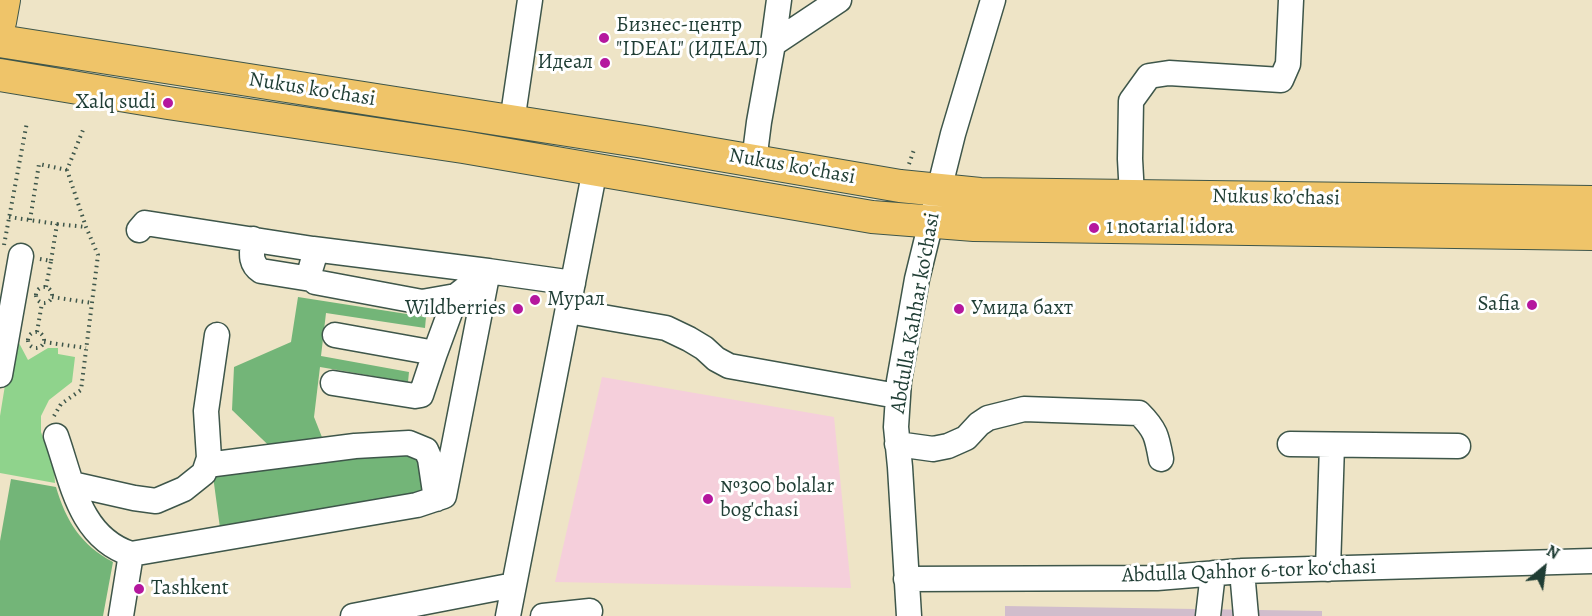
<!DOCTYPE html>
<meta charset="utf-8">
<style>
body{margin:0}
#map{position:relative;width:1592px;height:616px;overflow:hidden;background:#eee4c6;font-family:Alegreya,serif}
canvas{display:block}
.north{position:absolute;left:1514px;top:538px;width:60px;height:60px;-webkit-text-stroke:4px #fff;paint-order:stroke;rotate:29deg;font-size:16px;font-weight:700;line-height:24px;text-align:center;color:#1f3d34}
.north::after{content:'';display:block;margin:auto;width:21px;height:27px;background:#1f3d34;clip-path:polygon(50% 0,100% 100%,50% 72%,0 100%)}
</style>
<div id="map">
<canvas width="1592" height="616"></canvas>
<div class="north">N</div>
</div>
<script>
const ctx = document.querySelector('canvas').getContext('2d');
ctx.lineJoin = 'round';
function paint(path, color) {
  ctx.fillStyle = color;
  ctx.fill(path, 'evenodd');
}
function stroke(path, color, width, dash) {
  ctx.strokeStyle = color;
  ctx.lineWidth = width;
  ctx.lineCap = dash ? 'butt' : 'round';
  ctx.setLineDash(dash || []);
  ctx.stroke(path);
}
function write(font, color, halo, rows, align = 'center') {
  ctx.font = font + ' Alegreya,serif';
  ctx.lineWidth = 6;
  ctx.setLineDash([]);
  ctx.textBaseline = 'middle';
  ctx.strokeStyle = halo;
  ctx.fillStyle = color;
  for (const [text, x, y, turn = 0] of rows) {
    ctx.save();
    ctx.translate(x, y);
    ctx.rotate((+turn || 0) * Math.PI / 180);
    ctx.textAlign = isNaN(turn) ? turn : align;
    if (halo) ctx.strokeText(text, 0, 0);
    ctx.fillText(text, 0, 0);
    ctx.restore();
  }
}
paint(new Path2D(`
 M 602,377 L 834,417 L 851,588 L 555,582 Z`), '#f5cfdb');
paint(new Path2D(`
 M 1005,606 L 1322,611 L 1322,616 L 1005,616 Z`), '#d1bdcc');
paint(new Path2D(`
 M 12,342 L 19,343 L 28,360 L 48,348 L 58,348 L 58,354 L 75,357 L 72,382 L 49,400 L 41,416 L 41,432 L 54,467 L 55,483 L 0,473 L 0,416 Z`), '#8fd38c');
paint(new Path2D(`
 M 298,297 L 426,317 L 425,328 L 326,313 L 321,356 L 409,372 L 408,382 L 320,367 L 314,417 L 331,460 L 424,448 L 432,490 L 220,528 L 213,476 L 290,466 L 232,410 L 234,367 L 291,342 Z
 M 11,479 L 56,487 C 66,521 81,545 113,562 L 103,616 L 0,616 L 0,541 Z`), '#73b578');
const minor = new Path2D(`
 M 773,44 L 779,0
 M 512,122 L 530,0
 M 754,161 L 759,122 L 773,44 L 839,0
 M 1132,196 L 1130,159 L 1131,101 L 1149,76 L 1169,73 L 1281,80 L 1288,64 L 1291,0
 M 139,230 L 145,223 L 313,249 C 318,262 303,270 315,282 L 422,302 L 456,296 L 488,271
 M 253,239 C 252,252 249,263 261,271 L 311,279
 M 313,249 L 488,271
 M 568,311 L 666,328 L 689,339 L 704,348 L 716,359 L 729,366 L 897,396
 M 335,335 L 435,353 L 456,296
 M 0,375 L 21,256
 M 333,383 L 415,396 L 421,395 L 435,353
 M 56,436 C 72,481 79,537 131,554 L 121,616
 M 897,444 L 933,449 L 948,446 L 966,438 L 979,424 L 988,418 L 1024,409 L 1139,413 C 1156,430 1157,437 1161,459
 M 1290,444 L 1458,446
 M 207,465 L 355,446 L 409,443 L 426,450 L 430,459 L 436,499
 M 72,484 L 134,498 L 156,501 L 184,489 L 204,473 L 209,458 L 206,411 L 217,335
 M 131,554 L 417,505 L 444,496 L 488,271 L 573,283
 M 1328,569 L 1332,445
 M 1242,571 L 1246,616
 M 906,579 L 1157,578 L 1242,571 L 1592,561
 M 353,616 L 514,585
 M 508,616 L 595,169
 M 543,616 L 590,611
 M 909,616 L 900,467 L 896,427 L 899,381 L 917,279 L 931,222 L 953,134 L 993,0
 M 1208,616 L 1213,573`);
const major = new Path2D(`
 M 0,22 L 4,0
 M 0,41 L 644,142 L 900,186 L 980,194 L 1592,202
 M 0,75 L 168,103 L 463,147 L 872,217 L 974,225 L 1592,234`);
stroke(minor, '#3e564a', 27);
stroke(major, '#3e564a', 34);
stroke(new Path2D(`
 M 909,164 L 915,147
 M 9,217 L 57,224 L 51,261
 M 30,220 L 39,164 L 67,170
 M 57,224 L 86,227
 M 4,245 L 27,122
 M 40,259 L 51,261 L 46,287
 M36 295a8 8 0 1 1 16 0a8 8 0 1 1-16 0Z
 M 52,297 L 92,303
 M28 340a8 8 0 1 1 16 0a8 8 0 1 1-16 0Z
 M 37,332 L 42,303
 M 44,342 L 86,348
 M 54,416 L 61,404 L 81,390 L 98,255 L 86,227 L 67,170 L 83,130`), '#3e564a', 4, [1.5, 4.5]);
stroke(minor, '#fff', 24);
stroke(major, '#efc469', 32);
for (const [x, y, r, color] of [
 [604,38,6,"#b5179e"],
 [605,63,6,"#b5179e"],
 [168,103,6,"#b5179e"],
 [1094,228,6,"#b5179e"],
 [535,300,6,"#b5179e"],
 [1532,305,6,"#b5179e"],
 [518,309,6,"#b5179e"],
 [959,309,6,"#b5179e"],
 [708,499,6,"#b5179e"],
 [139,589,6,"#b5179e"]
]) {
  const dot = new Path2D();
  dot.arc(x, y, r, 0, 2 * Math.PI);
  ctx.fillStyle = color;
  ctx.fill(dot);
  stroke(dot, '#fff', 2);
}
write('21px', '#1f3d34', '#fff', [
 ["Бизнес-центр",616,26],
 ["\"IDEAL\" (ИДЕАЛ)",616,50],
 ["Идеал",593,63,"right"],
 ["Xalq sudi",156,103,"right"],
 ["1 notarial idora",1106,228],
 ["Мурал",547,300],
 ["Safia",1520,305,"right"],
 ["Wildberries",506,309,"right"],
 ["Умида бахт",971,309],
 ["№300 bolalar",720,487],
 ["bog'chasi",720,511],
 ["Tashkent",151,589]
], 'left');
write('21px', '#1f3d34', '#fff', [
 ["Nukus ko'chasi",312,90,9],
 ["Nukus ko'chasi",792,167,10],
 ["Nukus ko'chasi",1276,198,1],
 ["Abdulla Kahhar ko'chasi",916,313,-80],
 ["Abdulla Qahhor 6-tor koʻchasi",1249,572,-2]
]);
</script>
